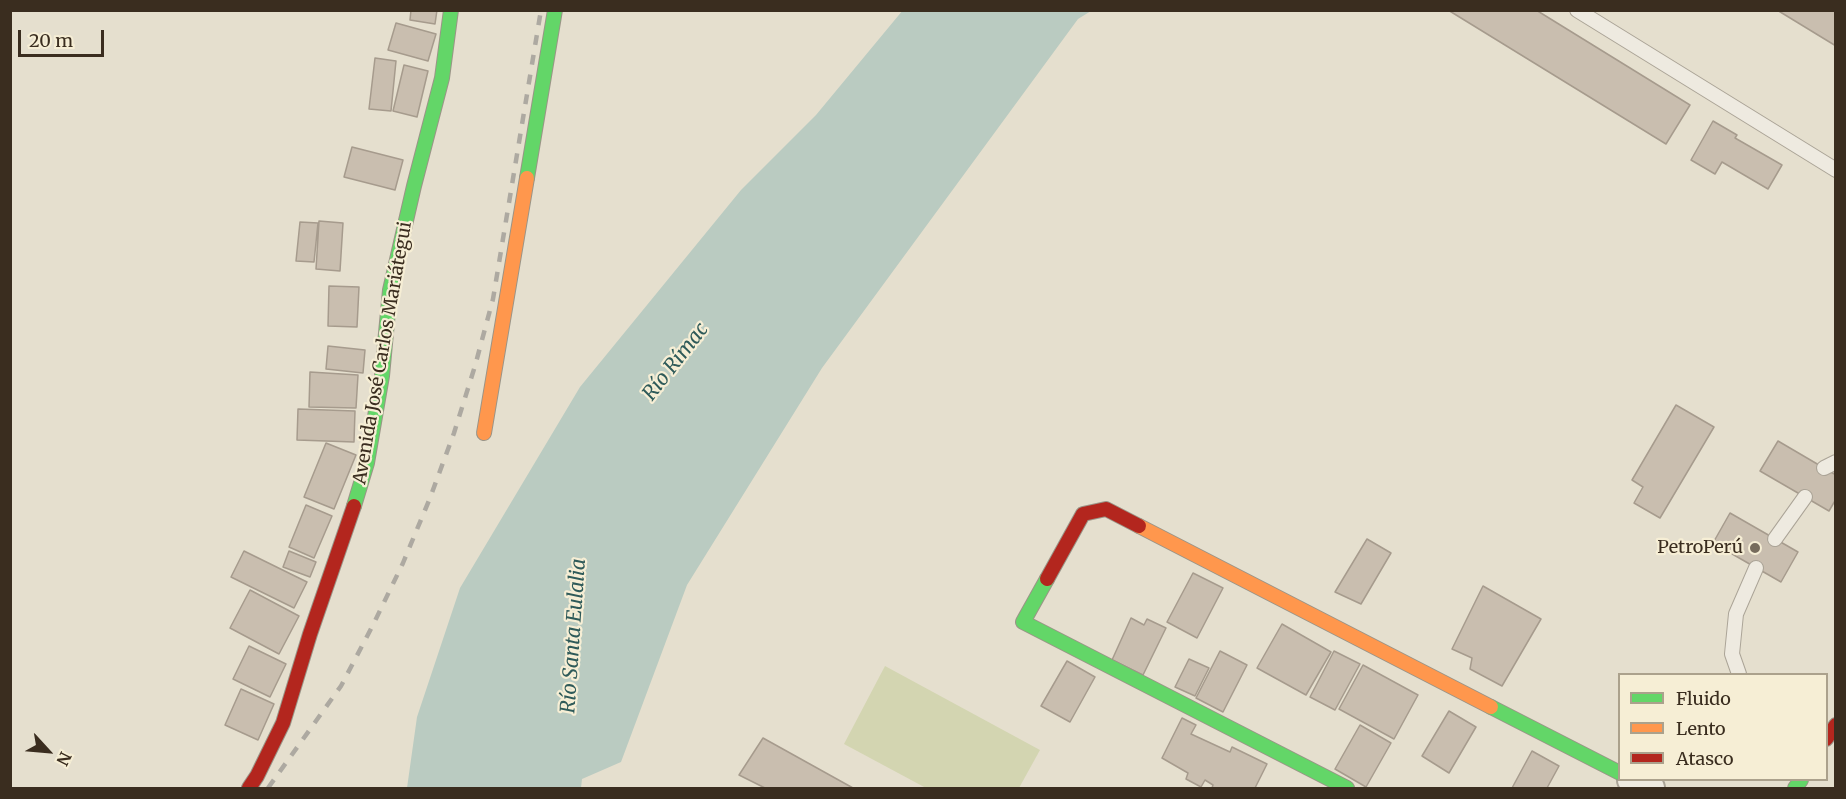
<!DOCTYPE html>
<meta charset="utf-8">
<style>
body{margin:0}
#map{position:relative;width:1846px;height:799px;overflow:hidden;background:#e5dfce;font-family:Merriweather,serif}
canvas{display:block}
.frame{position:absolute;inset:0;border:12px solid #3a2d1f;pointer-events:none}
.legend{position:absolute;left:1618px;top:673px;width:210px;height:108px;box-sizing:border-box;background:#f6eed5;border:2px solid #aba18c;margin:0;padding:8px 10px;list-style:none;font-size:18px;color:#3a2d1f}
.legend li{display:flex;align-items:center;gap:12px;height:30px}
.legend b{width:30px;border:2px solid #aba18c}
.north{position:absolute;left:18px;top:721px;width:60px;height:60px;-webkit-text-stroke:4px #f6eed5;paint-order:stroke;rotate:116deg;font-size:16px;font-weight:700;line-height:24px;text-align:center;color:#3a2d1f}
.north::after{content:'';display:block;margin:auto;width:21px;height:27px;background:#3a2d1f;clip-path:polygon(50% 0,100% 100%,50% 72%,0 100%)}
.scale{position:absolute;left:18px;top:30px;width:86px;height:27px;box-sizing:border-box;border:3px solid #3a2d1f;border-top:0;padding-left:8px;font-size:18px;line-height:21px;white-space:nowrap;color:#3a2d1f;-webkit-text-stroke:4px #f6eed5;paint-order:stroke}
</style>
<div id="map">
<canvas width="1846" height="799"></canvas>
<div class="frame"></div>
<ul class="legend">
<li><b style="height:8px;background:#63d668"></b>Fluido</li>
<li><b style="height:8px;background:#ff974d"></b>Lento</li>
<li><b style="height:8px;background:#b3261e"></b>Atasco</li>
</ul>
<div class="north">N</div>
<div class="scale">20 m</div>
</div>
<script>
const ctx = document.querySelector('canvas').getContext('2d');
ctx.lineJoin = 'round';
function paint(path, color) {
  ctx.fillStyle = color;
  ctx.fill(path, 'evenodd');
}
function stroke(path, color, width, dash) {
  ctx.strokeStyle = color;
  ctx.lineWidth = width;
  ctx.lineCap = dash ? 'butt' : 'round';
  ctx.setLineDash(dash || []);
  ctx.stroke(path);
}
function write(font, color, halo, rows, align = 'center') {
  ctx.font = font + ' Merriweather,serif';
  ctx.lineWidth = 4.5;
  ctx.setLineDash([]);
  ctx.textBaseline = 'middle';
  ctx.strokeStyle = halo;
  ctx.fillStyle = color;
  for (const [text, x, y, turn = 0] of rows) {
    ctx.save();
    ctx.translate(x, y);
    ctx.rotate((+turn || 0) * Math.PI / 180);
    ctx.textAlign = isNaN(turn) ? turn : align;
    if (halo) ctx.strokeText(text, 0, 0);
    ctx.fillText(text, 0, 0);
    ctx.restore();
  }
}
paint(new Path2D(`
 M 885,666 L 1040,750 L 1019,788 L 926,788 L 844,744 Z`), '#d3d5b1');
paint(new Path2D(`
 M 903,10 L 1091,11 L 1078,19 L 822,368 L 687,585 L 621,762 L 582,779 L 581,788 L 407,788 L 417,717 L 460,588 L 580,387 L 741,190 L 816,115 Z`), '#bacbc1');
const building = new Path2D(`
 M 411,10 L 437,10 L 435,24 L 410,20 Z
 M 1448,10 L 1536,10 L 1690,105 L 1666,144 Z
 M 1777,10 L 1836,10 L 1836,46 Z
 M 396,23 L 436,34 L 428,61 L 388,50 Z
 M 375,58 L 396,61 L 391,111 L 369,109 Z
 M 404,65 L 428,71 L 417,117 L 393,111 Z
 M 1713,121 L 1737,135 L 1735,138 L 1782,165 L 1768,189 L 1722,162 L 1715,174 L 1691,160 Z
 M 352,147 L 403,160 L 395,190 L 344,177 Z
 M 319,221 L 343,223 L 340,271 L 316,269 Z
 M 300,222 L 318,223 L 314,262 L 296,261 Z
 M 329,286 L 359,287 L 357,327 L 328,326 Z
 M 328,346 L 365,350 L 363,373 L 326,369 Z
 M 310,372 L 358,375 L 356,408 L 309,407 Z
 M 1676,405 L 1714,427 L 1660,518 L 1634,503 L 1643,487 L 1632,480 Z
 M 298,409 L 355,411 L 354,442 L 297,440 Z
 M 1778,441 L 1836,475 L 1836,499 L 1829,511 L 1760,471 Z
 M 326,443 L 356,455 L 334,509 L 304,497 Z
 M 306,505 L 332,516 L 314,558 L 289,547 Z
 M 1730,513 L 1798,552 L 1781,582 L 1713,543 Z
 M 1367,539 L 1391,553 L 1361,604 L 1335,592 Z
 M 244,551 L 307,582 L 294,608 L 231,577 Z
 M 289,551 L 316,562 L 310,577 L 283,567 Z
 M 1193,573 L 1223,588 L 1197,638 L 1167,622 Z
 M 1483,586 L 1541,619 L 1502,686 L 1470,669 L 1472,658 L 1452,649 Z
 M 250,590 L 299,616 L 279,654 L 230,628 Z
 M 1131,618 L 1144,625 L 1147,619 L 1166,628 L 1143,675 L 1112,660 Z
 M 1282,624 L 1331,652 L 1306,695 L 1257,668 Z
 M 249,646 L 286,664 L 270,697 L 233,679 Z
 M 1220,651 L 1247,665 L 1223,712 L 1196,698 Z
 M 1334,651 L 1360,664 L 1335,710 L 1310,697 Z
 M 1189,659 L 1209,668 L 1195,696 L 1175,687 Z
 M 1067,661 L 1095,677 L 1070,722 L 1041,706 Z
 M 1363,665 L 1418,695 L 1394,739 L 1339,709 Z
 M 241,689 L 274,704 L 258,740 L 225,725 Z
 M 1449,711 L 1476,727 L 1449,773 L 1422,756 Z
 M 1182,718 L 1196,725 L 1191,734 L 1230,752 L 1232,747 L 1267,764 L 1255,788 L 1212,788 L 1213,785 L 1205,780 L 1201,787 L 1186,779 L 1188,773 L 1162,758 Z
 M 1360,725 L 1391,743 L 1366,787 L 1335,769 Z
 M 763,738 L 853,788 L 765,788 L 739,775 Z
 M 1532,751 L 1559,766 L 1547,788 L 1512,788 Z`);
paint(building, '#c9beaf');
stroke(building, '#a69b8d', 1.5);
const lane = new Path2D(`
 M 1577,10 L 1836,170
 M 1824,468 L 1836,462
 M 1775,539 L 1805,497
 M 1739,674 L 1732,654 L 1736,614 L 1756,568`);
const street = new Path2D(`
 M 1632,780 L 1650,788`);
const fast = new Path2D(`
 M 527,178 L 555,10
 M 354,506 L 367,463 L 382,376 L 390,290 L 414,186 L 442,78 L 451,10
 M 1047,579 L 1023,622 L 1347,788
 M 1491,707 L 1620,773
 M 1795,788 L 1801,780`);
const slow = new Path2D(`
 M 484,433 L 527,178
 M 1139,526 L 1491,707`);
const jam = new Path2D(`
 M 1047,579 L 1083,514 L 1106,509 L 1139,526
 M 1826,739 L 1836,725
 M 249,788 L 257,776 L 283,723 L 310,634 L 354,506`);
stroke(lane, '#aba497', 16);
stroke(street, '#aba497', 32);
stroke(fast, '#9a9487', 16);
stroke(slow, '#9a9487', 16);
stroke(jam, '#9a9487', 16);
stroke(lane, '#eeeae0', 14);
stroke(street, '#eeeae0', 28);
stroke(fast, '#63d668', 14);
stroke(slow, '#ff974d', 14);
stroke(jam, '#b3261e', 14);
stroke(new Path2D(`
 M 268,788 L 341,686 L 373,625 L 403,563 L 430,498 L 454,433 L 475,366 L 493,299 L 541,10`), '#ada9a1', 4.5, [10, 10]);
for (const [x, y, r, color] of [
 [1755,548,6,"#766b5c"]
]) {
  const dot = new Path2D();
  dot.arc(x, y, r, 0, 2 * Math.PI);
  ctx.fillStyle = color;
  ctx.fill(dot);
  stroke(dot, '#f6eed5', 2);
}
write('18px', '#3a2d1f', '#f6eed5', [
 ["Avenida José Carlos Mariátegui",383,353,-80]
]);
write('18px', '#3a2d1f', '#f6eed5', [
 ["PetroPerú",1743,548]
], 'right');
write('italic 20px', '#2e5a59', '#f6eed5', [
 ["Río Rímac",676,362,-52],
 ["Río Santa Eulalia",574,636,-86]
]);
</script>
